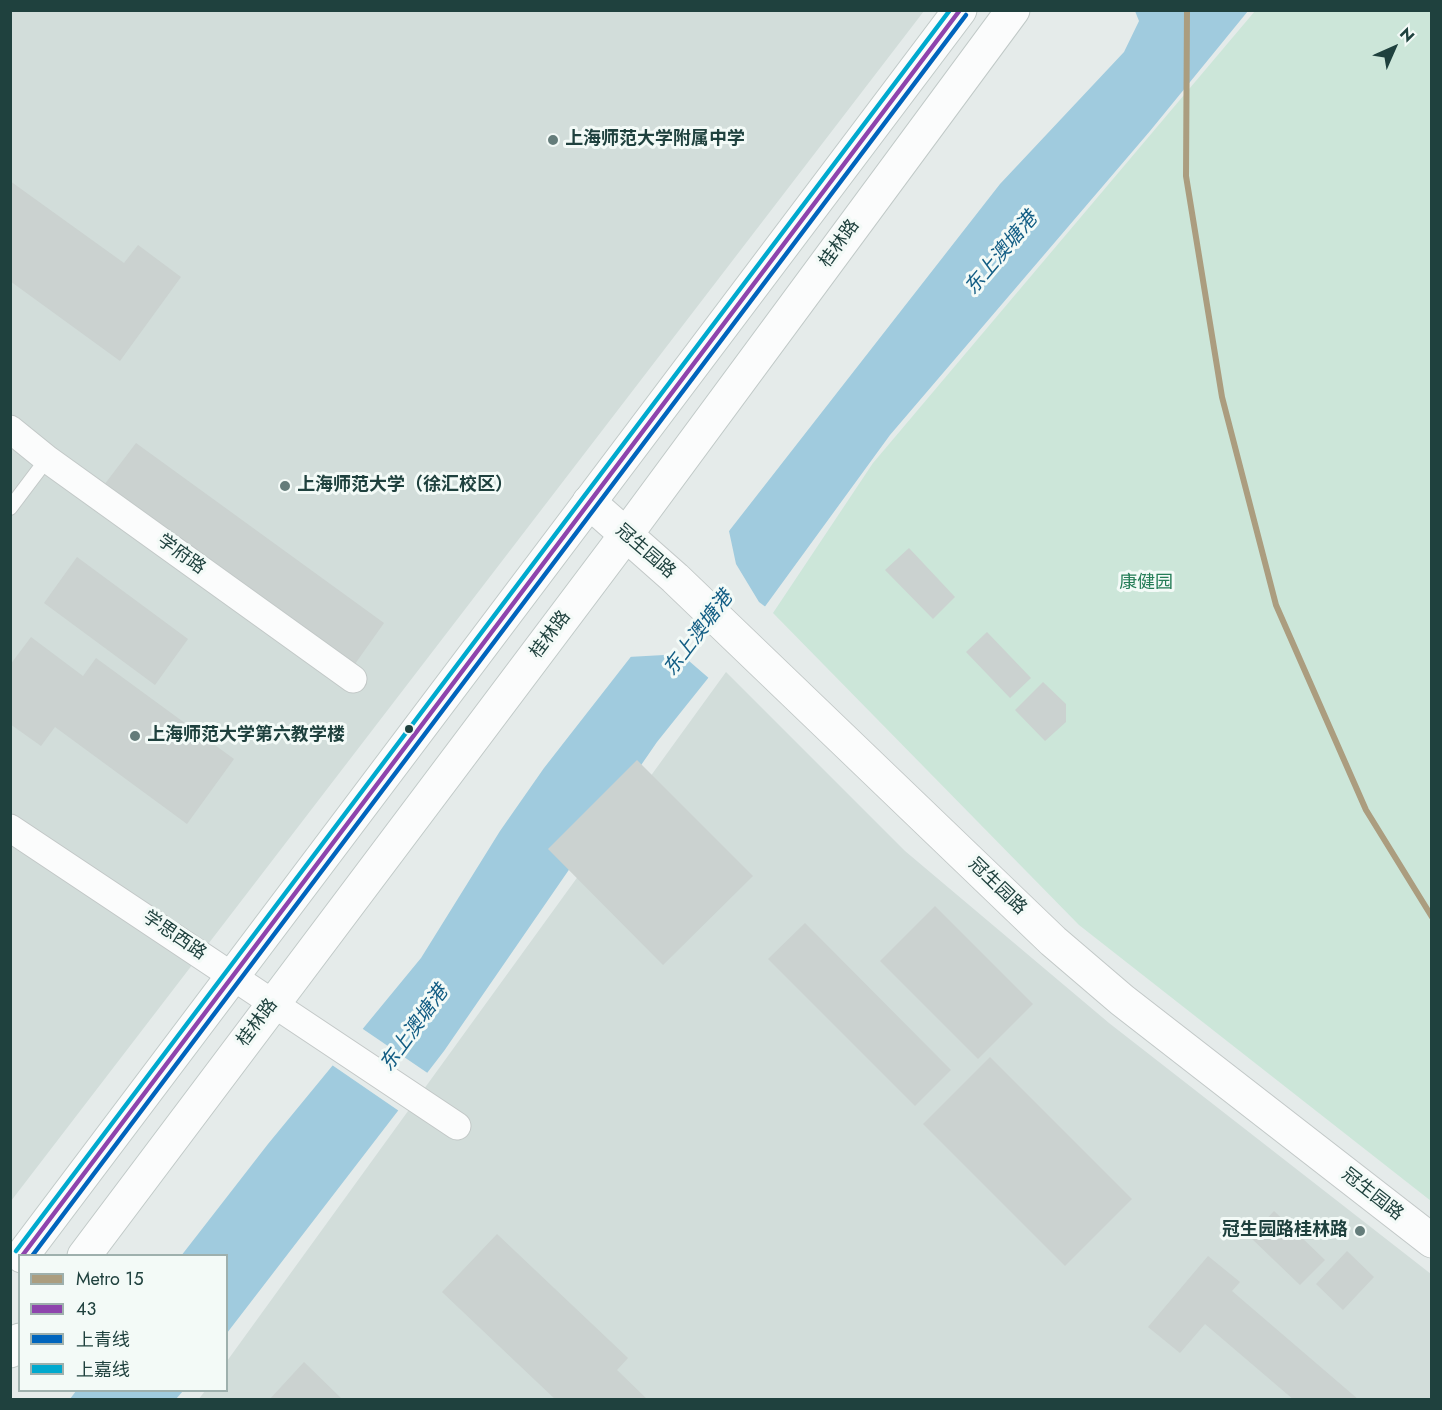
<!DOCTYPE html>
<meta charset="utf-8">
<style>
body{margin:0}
#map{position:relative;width:1442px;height:1410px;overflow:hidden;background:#e5ebea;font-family:Jost,"Noto Sans SC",sans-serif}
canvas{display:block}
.frame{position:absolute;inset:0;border:12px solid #1f413e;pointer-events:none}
.legend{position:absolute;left:18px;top:1254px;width:210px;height:138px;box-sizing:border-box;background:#f3faf7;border:2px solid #9eb0ad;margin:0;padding:8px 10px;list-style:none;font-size:18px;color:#1f413e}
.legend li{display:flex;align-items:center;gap:12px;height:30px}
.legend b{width:30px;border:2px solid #9eb0ad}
.north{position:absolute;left:1364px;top:18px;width:60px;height:60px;-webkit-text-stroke:4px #f3faf7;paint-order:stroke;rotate:45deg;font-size:16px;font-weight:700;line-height:24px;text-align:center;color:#1f413e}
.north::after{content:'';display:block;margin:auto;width:21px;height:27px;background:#1f413e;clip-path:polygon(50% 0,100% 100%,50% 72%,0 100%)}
</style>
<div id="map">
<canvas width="1442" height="1410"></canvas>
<div class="frame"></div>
<ul class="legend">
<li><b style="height:8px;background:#ab9d7f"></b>Metro 15</li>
<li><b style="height:8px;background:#8e44ad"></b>43</li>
<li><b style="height:8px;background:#0065bd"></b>上青线</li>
<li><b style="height:8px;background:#00a9ce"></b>上嘉线</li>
</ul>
<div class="north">N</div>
</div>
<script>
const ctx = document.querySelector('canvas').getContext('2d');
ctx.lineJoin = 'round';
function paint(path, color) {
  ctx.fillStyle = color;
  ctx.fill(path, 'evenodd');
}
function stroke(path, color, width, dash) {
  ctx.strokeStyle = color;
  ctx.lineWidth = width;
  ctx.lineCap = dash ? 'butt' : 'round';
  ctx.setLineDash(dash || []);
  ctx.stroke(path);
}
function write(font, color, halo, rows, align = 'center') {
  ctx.font = font + ' Jost,"Noto Sans SC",sans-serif';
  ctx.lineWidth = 6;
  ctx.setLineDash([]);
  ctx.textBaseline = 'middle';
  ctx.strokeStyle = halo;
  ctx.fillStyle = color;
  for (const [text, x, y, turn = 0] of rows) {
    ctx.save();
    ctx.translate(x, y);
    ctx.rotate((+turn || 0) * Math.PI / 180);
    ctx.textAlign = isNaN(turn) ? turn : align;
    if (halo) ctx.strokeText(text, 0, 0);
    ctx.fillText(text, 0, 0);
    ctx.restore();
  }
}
paint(new Path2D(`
 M 11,11 L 924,11 L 11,1201 Z
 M 726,672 L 905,851 L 1109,1023 L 1431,1274 L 1431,1399 L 198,1400 L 205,1391 L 226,1390 L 227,1361 Z`), '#d2ddda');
paint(new Path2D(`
 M 1255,11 L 1431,11 L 1431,1201 L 1079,925 L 773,613 L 873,463 Z`), '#cce6d9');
paint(new Path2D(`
 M 1135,11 L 1248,11 L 1150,131 L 890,435 L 761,612 L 657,742 L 444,1051 L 227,1333 L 226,1256 L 181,1256 L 268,1144 L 421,958 L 500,831 L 544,768 L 1000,184 L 1124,52 L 1139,21 Z
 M 76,1391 L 76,1390 L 183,1391 L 176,1399 L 70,1399 Z`), '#a0cbde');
paint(new Path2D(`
 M 731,523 L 729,531 L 736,564 L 759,602 L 767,608 L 764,614 L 711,680 L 689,661 L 664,655 L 628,657 Z
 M 360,1027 L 429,1074 L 399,1111 L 332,1065 Z`), '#e5ebea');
paint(new Path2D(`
 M 10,181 L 124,263 L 138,245 L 181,277 L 120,361 L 10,281 Z
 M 136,443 L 384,623 L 350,671 L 101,489 Z
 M 909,548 L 955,597 L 933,619 L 885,570 Z
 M 77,557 L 188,639 L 155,685 L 44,603 Z
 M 987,632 L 1031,678 L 1010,698 L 966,652 Z
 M 31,637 L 83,676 L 96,658 L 234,759 L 187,824 L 55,727 L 41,746 L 10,724 L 10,665 Z
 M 1043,682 L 1066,704 L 1066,722 L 1045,741 L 1015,710 Z
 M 637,760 L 753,876 L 663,965 L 548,849 Z
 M 935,906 L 1033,1004 L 978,1059 L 880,961 Z
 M 805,923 L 951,1070 L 915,1106 L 768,959 Z
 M 990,1057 L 1132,1199 L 1065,1266 L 923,1124 Z
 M 1274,1211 L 1325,1260 L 1300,1285 L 1250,1237 Z
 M 497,1234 L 628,1358 L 617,1370 L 648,1400 L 556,1400 L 442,1292 Z
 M 1347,1251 L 1374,1277 L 1343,1310 L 1316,1284 Z
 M 1208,1256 L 1240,1282 L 1232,1291 L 1359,1400 L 1294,1400 L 1205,1324 L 1180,1353 L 1148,1327 Z
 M 304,1362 L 343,1400 L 269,1400 Z`), '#cbd2d0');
const service = new Path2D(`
 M 10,508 L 47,459`);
const minor = new Path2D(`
 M 10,429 L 47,459 L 353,679
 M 10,828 L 457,1126`);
const tertiary = new Path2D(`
 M 589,502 L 675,578 L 1053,941 L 1122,1000 L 1432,1241`);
const secondary = new Path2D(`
 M 22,1256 L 960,10
 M 84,1256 L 625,536 L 1013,10
 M 10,1351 L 20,1340`);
stroke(service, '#c2c8c7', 16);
stroke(minor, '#c2c8c7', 29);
stroke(tertiary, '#c2c8c7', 35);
stroke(secondary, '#c0c9c7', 35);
stroke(service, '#fbfcfc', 14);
stroke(minor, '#fbfcfc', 27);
stroke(tertiary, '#fbfcfc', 33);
stroke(secondary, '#fbfcfc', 33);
stroke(new Path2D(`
 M 22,1256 L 960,10`), '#8e44ad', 4.5);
stroke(new Path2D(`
 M 32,1256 L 966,15`), '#0065bd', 4.5);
stroke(new Path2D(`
 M 16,1251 L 950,10`), '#00a9ce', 4.5);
stroke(new Path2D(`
 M 1187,10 L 1186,176 L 1222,397 L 1276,605 L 1366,810 L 1432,917`), '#ab9d7f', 6);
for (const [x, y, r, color] of [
 [553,140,6,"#647c7a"],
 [285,486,6,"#647c7a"],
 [409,729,5,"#1f413e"],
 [135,736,6,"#647c7a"],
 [1360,1231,6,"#647c7a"]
]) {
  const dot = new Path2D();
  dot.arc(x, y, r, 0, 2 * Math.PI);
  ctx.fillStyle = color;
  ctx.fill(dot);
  stroke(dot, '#f3faf7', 2);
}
write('bold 18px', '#1f413e', '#f3faf7', [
 ["上海师范大学附属中学",565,140],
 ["上海师范大学（徐汇校区）",297,486],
 ["上海师范大学第六教学楼",147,736],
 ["冠生园路桂林路",1348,1231,"right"]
], 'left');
write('18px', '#1f413e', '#f3faf7', [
 ["桂林路",840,244,-54],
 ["冠生园路",645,552,41],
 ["学府路",181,555,36],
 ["桂林路",551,635,-53],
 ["冠生园路",997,887,44],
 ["学思西路",174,936,34],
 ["桂林路",258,1023,-53],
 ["冠生园路",1372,1195,38]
]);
write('18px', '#257d57', '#f3faf7', [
 ["康健园",1146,584]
]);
write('italic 20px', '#125d84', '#f3faf7', [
 ["东上澳塘港",1002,254,-50],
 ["东上澳塘港",699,634,-53],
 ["东上澳塘港",415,1029,-54]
]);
</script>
